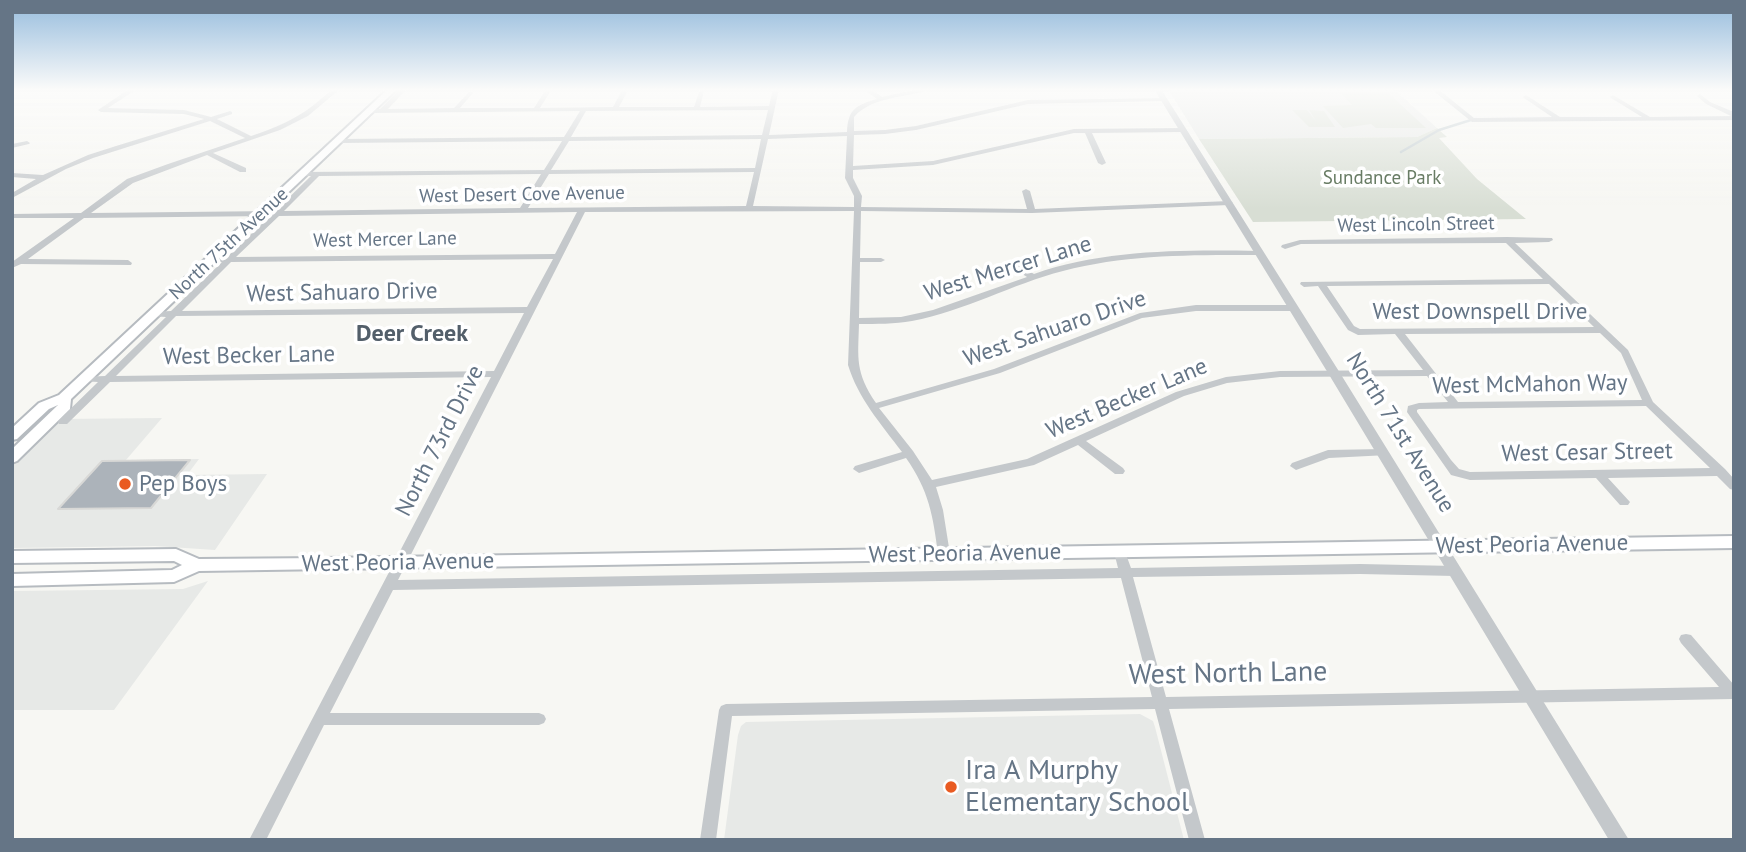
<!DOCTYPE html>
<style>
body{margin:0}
#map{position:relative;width:1746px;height:852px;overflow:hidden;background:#f7f7f3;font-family:"PT Sans",sans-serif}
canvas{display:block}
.frame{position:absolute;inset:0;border:14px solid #657586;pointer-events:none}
</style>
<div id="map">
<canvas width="1746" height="852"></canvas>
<div class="frame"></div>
</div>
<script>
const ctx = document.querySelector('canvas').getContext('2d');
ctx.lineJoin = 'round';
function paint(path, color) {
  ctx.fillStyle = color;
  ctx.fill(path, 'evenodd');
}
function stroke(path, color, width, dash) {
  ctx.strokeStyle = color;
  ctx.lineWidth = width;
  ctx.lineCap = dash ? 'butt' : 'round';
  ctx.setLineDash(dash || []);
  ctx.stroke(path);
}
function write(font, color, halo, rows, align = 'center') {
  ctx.font = font + ' "PT Sans",sans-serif';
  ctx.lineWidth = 7;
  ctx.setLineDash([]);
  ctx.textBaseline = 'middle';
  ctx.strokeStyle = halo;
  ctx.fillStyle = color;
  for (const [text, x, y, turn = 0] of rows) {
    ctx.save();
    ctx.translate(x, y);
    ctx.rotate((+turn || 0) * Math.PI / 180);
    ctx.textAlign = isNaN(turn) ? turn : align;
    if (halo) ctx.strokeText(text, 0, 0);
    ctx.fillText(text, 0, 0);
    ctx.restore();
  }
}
paint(new Path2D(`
 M 1168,89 L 1394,89 L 1437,128 L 1417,137 L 1199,139 Z
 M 162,418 L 126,460 L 199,459 L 187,475 L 267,474 L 215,550 L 155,546 L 12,548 L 12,466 L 59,419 Z
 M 208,581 L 114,710 L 12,710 L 12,591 L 183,589 Z
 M 1140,714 L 1153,721 L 1155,727 L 1184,840 L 724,840 L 738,735 L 741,726 L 746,722 Z`), '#e7e9e7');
paint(new Path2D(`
 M 1340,92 L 1387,92 L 1426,128 L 1376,128 L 1371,124 L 1343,128 L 1323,106 L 1352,105 Z
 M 1292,110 L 1307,110 L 1316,121 L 1309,110 L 1324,111 L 1335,127 L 1309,127 Z
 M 1437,128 L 1447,137 L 1439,138 L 1477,179 L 1526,219 L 1253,222 L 1199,139 L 1417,137 Z`), '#d8ded4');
stroke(new Path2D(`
 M 1401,152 L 1439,130 L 1471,120`), '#bcc8cc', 2.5);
const building = new Path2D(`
 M 190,460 L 151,508 L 58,509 L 102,461 Z`);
paint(building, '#acb3ba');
stroke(building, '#d8d8d6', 2);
const secondary = new Path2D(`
 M 388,89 L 397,89 L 71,399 L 70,409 L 17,461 L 12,463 L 12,449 L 58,405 L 49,409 L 17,439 L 12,440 L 12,428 L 39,403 L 59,395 Z
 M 1734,536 L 1734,548 L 199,571 L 174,582 L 12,586 L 12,574 L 172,570 L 182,565 L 174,561 L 12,563 L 12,551 L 176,549 L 199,559 L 324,558 Z`);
stroke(secondary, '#b6bbc0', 4);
paint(new Path2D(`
 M 129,89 L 137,89 L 108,108 L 184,110 L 211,117 L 230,111 L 232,112 L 232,114 L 217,119 L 251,136 C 275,128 297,119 316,103 C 324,97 330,89 340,89 L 308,116 L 280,130 L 213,153 L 246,168 L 246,172 L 240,172 L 207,155 L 133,183 L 91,213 L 275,211 L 311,176 L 300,176 L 300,172 L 303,172 L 544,170 L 562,141 L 338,143 L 335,141 L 338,139 L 564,137 L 580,111 L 369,113 L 366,111 L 369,109 L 380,109 L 400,89 L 407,89 L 388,109 L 454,108 L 470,91 L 473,93 L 460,108 L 534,108 L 545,91 L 547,90 L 550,92 L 540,108 L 613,107 L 621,92 L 624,90 L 627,92 L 619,107 L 694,107 L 700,89 L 704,91 L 700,107 L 769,106 L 773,89 L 779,89 L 769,135 L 847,132 C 848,109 856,105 877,99 L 863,89 L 871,89 L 882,97 L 918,89 L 932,89 C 907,98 872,96 854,117 L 854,131 L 885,130 L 916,126 L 1028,100 L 1165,98 L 1165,100 L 1163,101 L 1028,104 L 916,130 L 885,134 L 854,135 L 853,166 L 933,161 L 1074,129 L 1183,128 L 1186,130 L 1183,132 L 1092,133 L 1106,163 L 1102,165 L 1098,163 L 1085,133 L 1074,133 L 933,165 L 853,170 L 853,178 L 862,196 L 861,207 L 1027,209 L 1022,191 L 1026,189 L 1030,191 L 1035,209 L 1229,201 L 1233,203 L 1229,205 L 1032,213 L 861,211 L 860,258 L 881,258 L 885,260 L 881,262 L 860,262 L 859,318 L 901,317 L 933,310 L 1027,277 L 1007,264 L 1006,262 L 1010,260 L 1034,274 C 1106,249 1184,250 1259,251 L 1263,253 L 1259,255 C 1194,255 1127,254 1063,271 C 1012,284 965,311 912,321 C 894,324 877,324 859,324 C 858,359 855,372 876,403 L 994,369 L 1140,313 L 1196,305 L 1294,305 L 1298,308 L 1294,311 L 1196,311 L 1142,318 L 1000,373 L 879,408 L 913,451 L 932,480 L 1027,459 L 1176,392 L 1226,377 L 1280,371 L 1423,370 L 1395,334 L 1358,335 L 1348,330 L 1318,286 L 1304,287 L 1300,284 L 1301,282 L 1543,279 L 1506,243 L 1301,244 L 1285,249 L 1281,247 L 1282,245 L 1300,240 L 1507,237 L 1552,238 L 1553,240 L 1549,242 L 1515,243 L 1628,350 L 1653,402 L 1725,469 L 1734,479 L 1734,490 L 1730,489 L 1717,476 L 1608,478 L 1630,502 L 1628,505 L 1620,505 L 1596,478 L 1470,480 L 1451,475 L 1407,412 L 1408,406 L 1419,403 L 1448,402 L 1427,376 L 1280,377 L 1227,383 L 1184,396 L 1086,441 L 1123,468 L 1125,471 L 1123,474 L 1115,474 L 1078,445 L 1034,465 L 936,487 L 943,510 L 950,554 L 948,557 L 940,557 L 938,554 C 933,515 929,491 906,458 L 859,473 L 853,469 L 855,466 L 902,452 C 881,424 858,398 848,365 L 854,211 L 585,212 L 398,580 L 1118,568 L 1114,552 L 1116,549 L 1124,549 L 1131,568 L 1360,564 L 1455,566 L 1459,568 L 1461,571 L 1459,574 L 1455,576 L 1360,574 L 1133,577 L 1166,697 L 1719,687 L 1681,643 L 1679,639 L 1681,635 L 1686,634 L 1691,635 L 1734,685 L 1734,699 L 1169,709 L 1205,840 L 1189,840 L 1155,709 L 732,716 L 716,840 L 700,840 L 719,710 L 721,706 L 726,704 L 1152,697 L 1121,578 L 393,590 L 330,713 L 539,713 L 544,715 L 546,719 L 544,723 L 539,725 L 324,725 L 266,840 L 249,840 L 491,377 L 110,382 L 67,424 L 59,424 L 58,422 L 59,420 L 98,382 L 82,381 L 80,379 L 82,377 L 105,376 L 166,317 L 151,316 L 149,314 L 151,312 L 171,311 L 222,262 L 209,262 L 209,258 L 227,257 L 270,216 L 84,218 L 28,259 L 128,260 L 132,263 L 131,265 L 21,264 L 12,268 L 12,262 L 74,218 L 12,218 L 12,214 L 81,213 L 127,179 L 168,164 L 245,138 L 210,121 L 93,158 L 66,169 L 12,198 L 12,193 L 36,179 L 12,177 L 12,173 L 43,175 L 88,155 L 116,146 L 204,119 L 184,114 L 101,112 L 98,110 ZM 768,110 L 762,135 L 571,137 L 586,111 ZM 847,136 L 845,178 L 854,196 L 854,207 L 753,206 L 768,139 ZM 761,139 L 755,168 L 551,170 L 569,141 ZM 754,172 L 746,206 L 528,208 L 549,174 ZM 541,174 L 520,208 L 284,211 L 319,176 ZM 577,212 L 555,254 L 236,257 L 279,216 ZM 553,259 L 527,307 L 182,311 L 231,262 ZM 1549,284 L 1594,327 L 1360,329 L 1354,326 L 1327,286 ZM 524,313 L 494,371 L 116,376 L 176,316 ZM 1600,333 L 1621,353 L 1642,400 L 1458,402 L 1405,334 ZM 1646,406 L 1710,468 L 1470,472 L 1459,469 L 1451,460 L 1417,412 L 1417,410 L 1419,409 Z
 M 1431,89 L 1438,89 L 1474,118 L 1552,117 L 1524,98 L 1523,97 L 1526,95 L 1560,117 L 1642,117 L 1611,98 L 1610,97 L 1613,95 L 1650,117 L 1731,116 L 1706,104 L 1697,96 L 1700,94 L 1710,102 L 1734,112 L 1734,120 L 1472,122 Z
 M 27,141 L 30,143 L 29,144 L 12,148 L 12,144 Z
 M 1384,449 L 1389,453 L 1388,455 L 1329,458 L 1296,470 L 1290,466 L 1292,463 L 1328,450 Z`), '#c4c8cb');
paint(new Path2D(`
 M 1154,89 L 1161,89 L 1340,373 L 1629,840 L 1609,840 L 1328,373 Z`), '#c4c8cb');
paint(secondary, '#fff');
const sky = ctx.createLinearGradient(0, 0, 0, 209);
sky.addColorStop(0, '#96bcdd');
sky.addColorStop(0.43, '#fbfbfa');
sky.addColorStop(1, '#fbfbfa00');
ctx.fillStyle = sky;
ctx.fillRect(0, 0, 1746, 209);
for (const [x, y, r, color] of [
 [125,484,7,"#e95b22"],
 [951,787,7,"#e95b22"]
]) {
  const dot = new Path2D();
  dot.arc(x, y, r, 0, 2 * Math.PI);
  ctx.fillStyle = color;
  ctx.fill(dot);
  stroke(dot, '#fff', 2.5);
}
write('19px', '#687c64', '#fff', [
 ["Sundance Park",1382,179]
]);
write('19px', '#657586', '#fff', [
 ["West Desert Cove Avenue",522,195,-1],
 ["West Lincoln Street",1416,225,-1],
 ["West Mercer Lane",385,240,-1],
 ["North 75th Avenue",229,244,-43]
]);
write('23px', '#657586', '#fff', [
 ["West Mercer Lane",1008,269,-17],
 ["West Sahuaro Drive",342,293,-1],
 ["West Downspell Drive",1480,312],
 ["West Sahuaro Drive",1055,329,-19],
 ["West Becker Lane",249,356,-1],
 ["West McMahon Way",1530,385,-1],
 ["West Becker Lane",1127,399,-23],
 ["North 71st Avenue",1400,433,58],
 ["North 73rd Drive",440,441,-63],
 ["West Cesar Street",1587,453,-1],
 ["West Peoria Avenue",1532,545,-1],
 ["West Peoria Avenue",965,554,-1],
 ["West Peoria Avenue",398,563,-1]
]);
write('23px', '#657586', '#fff', [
 ["Pep Boys",139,484]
], 'left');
write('bold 24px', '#535f6a', '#fff', [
 ["Deer Creek",412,334]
]);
write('28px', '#657586', '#fff', [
 ["West North Lane",1228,674,-1]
]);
write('28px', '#657586', '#fff', [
 ["Ira A Murphy",965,771],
 ["Elementary School",965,803]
], 'left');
</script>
